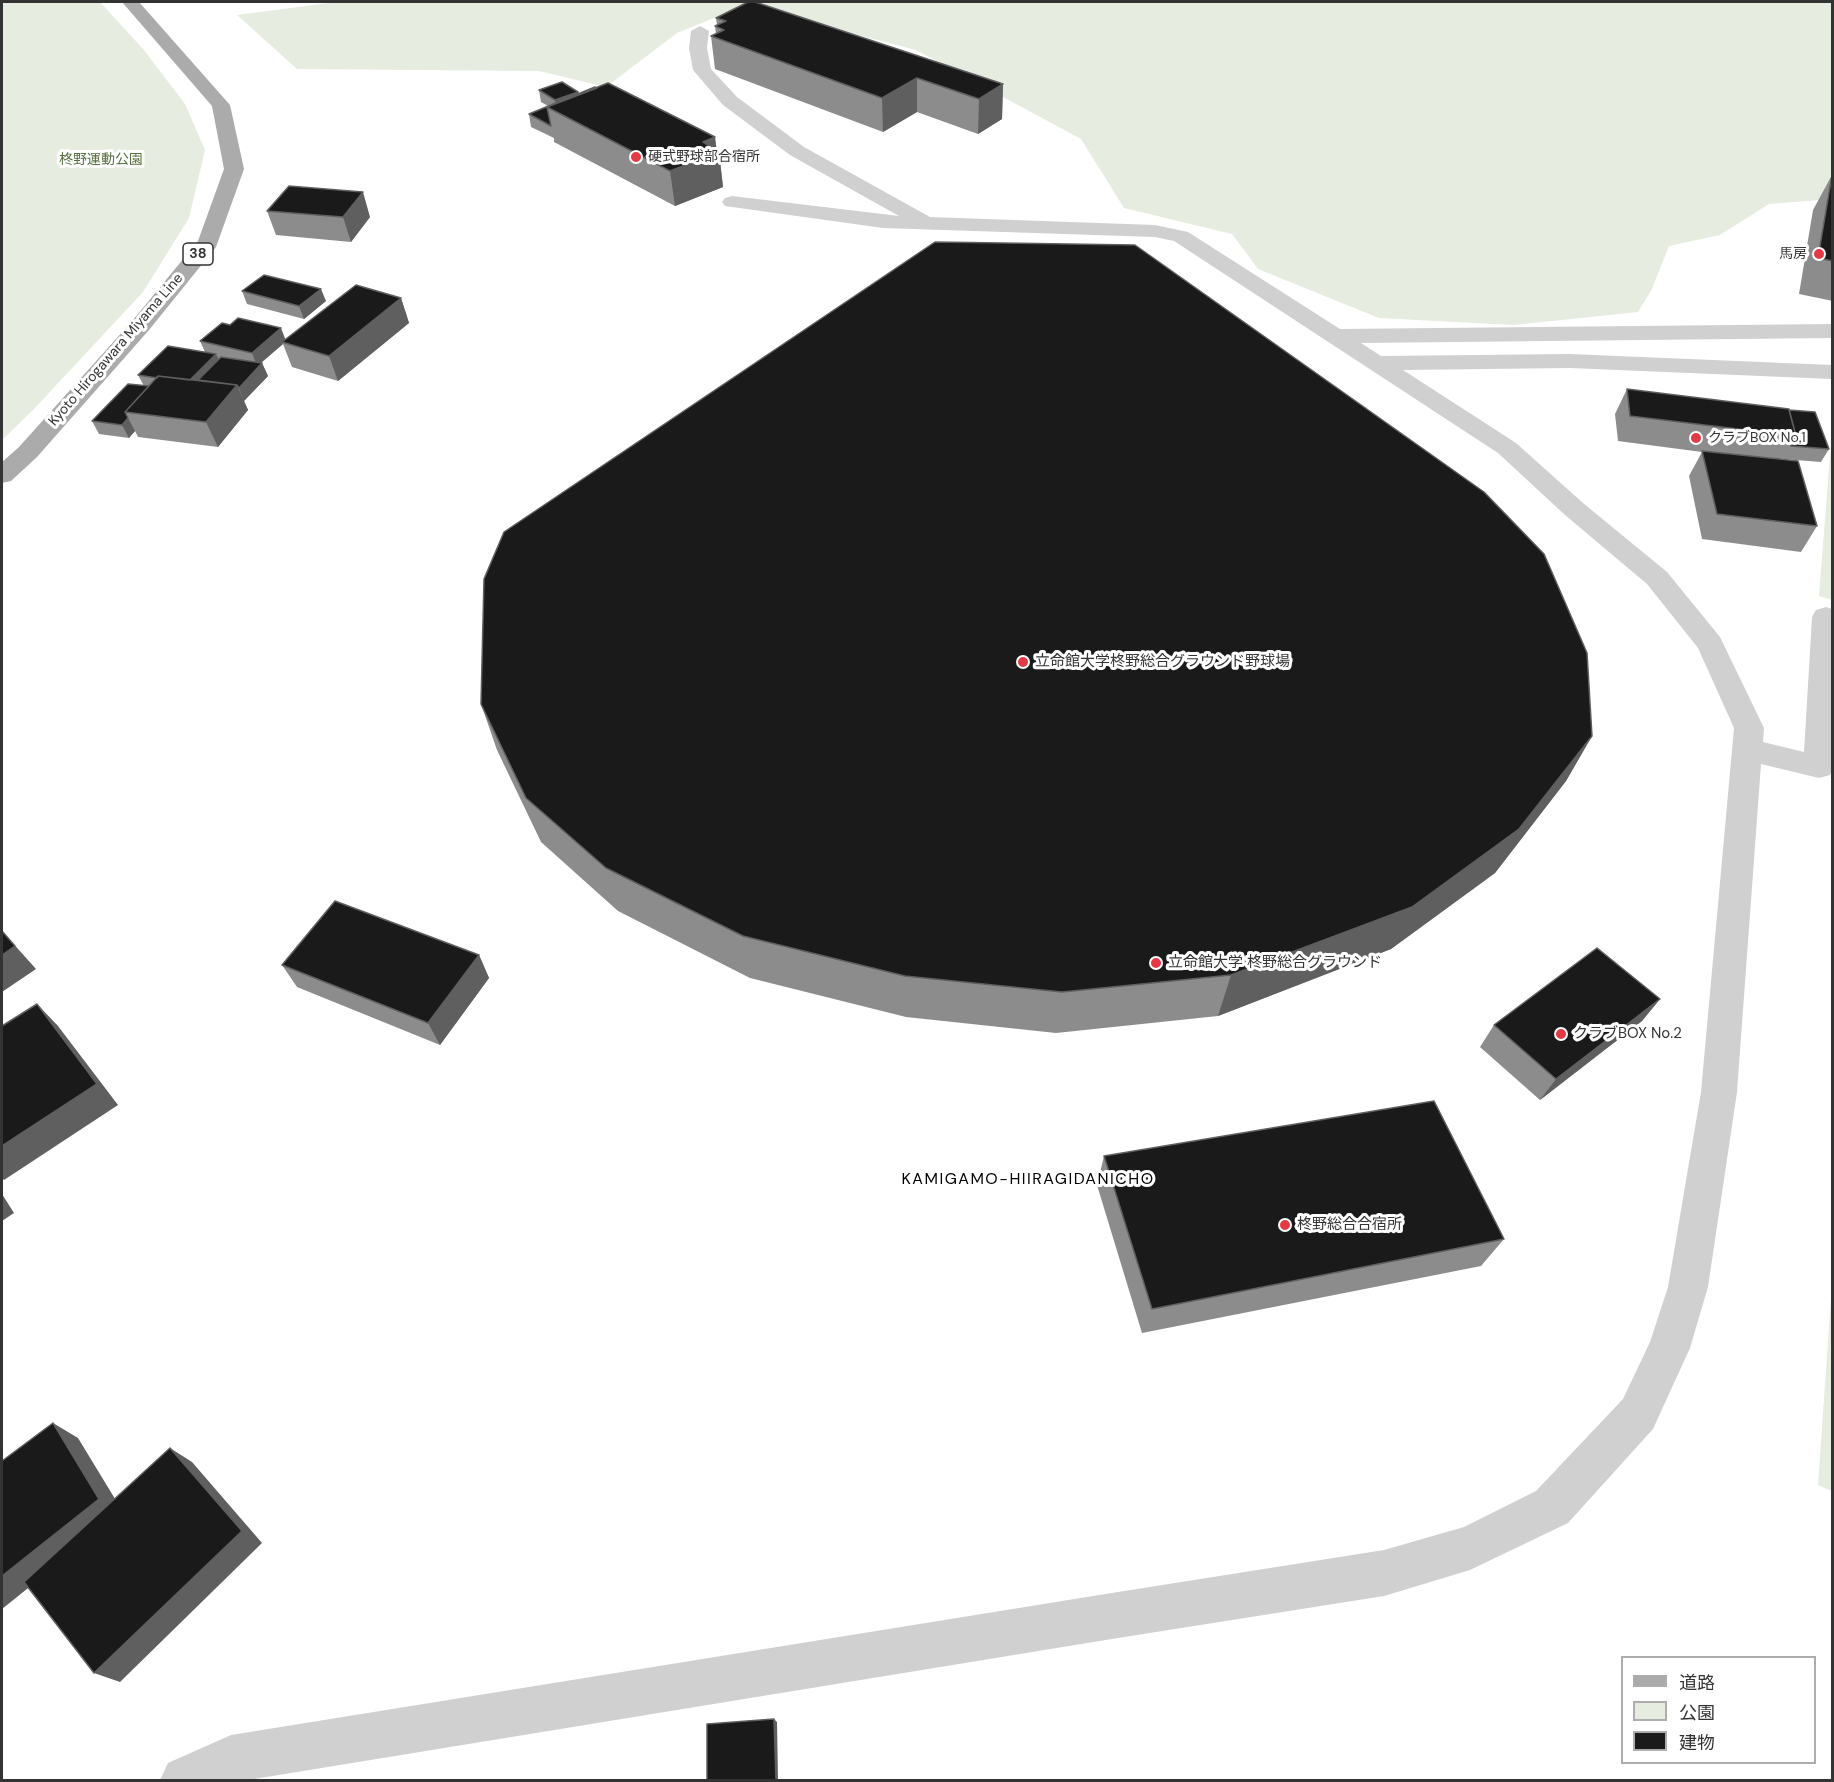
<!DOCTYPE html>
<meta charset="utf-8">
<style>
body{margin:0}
#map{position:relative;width:1834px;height:1782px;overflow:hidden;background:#fff;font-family:"DM Sans","Noto Sans JP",sans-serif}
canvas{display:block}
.frame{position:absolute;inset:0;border:3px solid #333;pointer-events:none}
.legend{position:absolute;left:1621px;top:1656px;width:195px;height:108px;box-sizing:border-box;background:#fff;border:2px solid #adadad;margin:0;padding:8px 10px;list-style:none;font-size:18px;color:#333}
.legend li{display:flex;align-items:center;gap:12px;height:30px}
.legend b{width:30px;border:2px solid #adadad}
</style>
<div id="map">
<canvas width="1834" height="1782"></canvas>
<div class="frame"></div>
<ul class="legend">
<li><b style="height:8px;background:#ababab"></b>道路</li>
<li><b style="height:16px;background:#e6ecdf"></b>公園</li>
<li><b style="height:16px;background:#1a1a1a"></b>建物</li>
</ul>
</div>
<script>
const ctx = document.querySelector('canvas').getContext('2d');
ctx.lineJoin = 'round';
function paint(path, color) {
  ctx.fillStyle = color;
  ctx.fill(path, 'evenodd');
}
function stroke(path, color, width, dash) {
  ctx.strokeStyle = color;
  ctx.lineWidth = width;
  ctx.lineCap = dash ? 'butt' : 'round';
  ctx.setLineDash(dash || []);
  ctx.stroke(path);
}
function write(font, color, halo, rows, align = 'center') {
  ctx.font = font + ' "DM Sans","Noto Sans JP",sans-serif';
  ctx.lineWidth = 6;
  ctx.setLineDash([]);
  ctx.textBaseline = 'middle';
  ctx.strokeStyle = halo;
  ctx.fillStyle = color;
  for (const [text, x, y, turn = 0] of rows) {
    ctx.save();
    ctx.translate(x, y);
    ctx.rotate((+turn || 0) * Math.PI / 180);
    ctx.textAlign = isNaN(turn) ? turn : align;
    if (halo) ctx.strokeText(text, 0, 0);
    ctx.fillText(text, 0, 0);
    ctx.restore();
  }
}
paint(new Path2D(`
 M 2,2 L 100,2 L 144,50 L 185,104 L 205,150 L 189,218 L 143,292 L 34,409 L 2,440 Z
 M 336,2 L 1832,2 L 1832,199 L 1769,204 L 1720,235 L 1669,246 L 1651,291 L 1638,312 L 1514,325 L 1379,318 L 1258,269 L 1232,234 L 1124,208 L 1081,139 L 916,50 L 801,20 L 729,12 L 677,33 L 606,87 L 539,71 L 297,69 L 237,15 Z
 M 1832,429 L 1832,600 L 1819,596 Z
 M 1832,1284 L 1832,1491 L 1818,1485 Z`), '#e6ecdf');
paint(new Path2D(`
 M 700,26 L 709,31 L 707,48 L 711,69 L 737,97 L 804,147 L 930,217 L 1155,225 L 1188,232 L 1340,329 L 1832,324 L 1832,338 L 1361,343 L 1381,356 L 1570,354 L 1832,365 L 1832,379 L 1570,368 L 1403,370 L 1516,443 L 1583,503 L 1667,572 L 1720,637 L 1764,728 L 1763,742 L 1804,752 L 1812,617 L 1816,610 L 1826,607 L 1832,609 L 1832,770 L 1830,775 L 1819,778 L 1761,764 L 1737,1092 L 1708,1287 L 1690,1348 L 1653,1429 L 1568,1523 L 1470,1570 L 1384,1596 L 1118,1638 L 1102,1631 L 1095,1615 L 1102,1599 L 1118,1592 L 1384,1550 L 1464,1527 L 1536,1491 L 1623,1399 L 1650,1342 L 1668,1287 L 1701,1092 L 1734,728 L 1698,648 L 1647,584 L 1565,515 L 1498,453 L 1174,241 L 1155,237 L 883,228 L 725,206 L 722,202 L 725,198 L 732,196 L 899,216 L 790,155 L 723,105 L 693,70 L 689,48 L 691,31 Z`), '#d0d0d0');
paint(new Path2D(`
 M 1118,1592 L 1134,1599 L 1141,1615 L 1134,1631 L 1118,1638 L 248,1780 L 160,1780 L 168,1763 L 231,1735 Z`), '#d0d0d0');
paint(new Path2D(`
 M 122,2 L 139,2 L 230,105 L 244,169 L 216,247 L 149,330 L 37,457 L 11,481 L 2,483 L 2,462 L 19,447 L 133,320 L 198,241 L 224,169 L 212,106 Z`), '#ababab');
paint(new Path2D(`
 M 716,18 L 1003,84 L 1002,119 L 978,134 L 917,112 L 883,132 L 715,69 L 711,36 L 716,34 L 715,26 L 717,25 Z
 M 539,90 L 578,92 L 579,94 L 715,137 L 716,150 L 719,152 L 723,187 L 675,206 L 554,142 L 554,138 L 531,127 L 529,114 L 548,106 L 541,102 Z
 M 1832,175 L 1833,175 L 1833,301 L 1799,294 L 1813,210 Z
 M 267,211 L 370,217 L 351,242 L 276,235 Z
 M 242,291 L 326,301 L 304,319 L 247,304 Z
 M 401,298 L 409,323 L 338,381 L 292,367 L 283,344 L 261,363 L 262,363 L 268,376 L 244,401 L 248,410 L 218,447 L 138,437 L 135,431 L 129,438 L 99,434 L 92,421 L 144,386 L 138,375 L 205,352 L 200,341 L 286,339 Z
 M 1627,389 L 1789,410 L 1829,449 L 1821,462 L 1783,459 L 1783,458 L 1782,459 L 1817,526 L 1801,552 L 1702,539 L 1689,476 L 1702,452 L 1618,441 L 1615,414 Z
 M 481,704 L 1592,736 L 1566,781 L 1495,873 L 1391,949 L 1218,1016 L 1056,1033 L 906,1017 L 750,978 L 618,911 L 541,842 L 497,750 Z
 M 479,955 L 489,978 L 440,1045 L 297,987 L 282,965 Z
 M 1660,999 L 1642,1021 L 1540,1100 L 1480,1047 L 1494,1025 Z
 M 1104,1156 L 1504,1239 L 1481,1266 L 1142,1333 L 1097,1185 Z`), '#8c8c8c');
paint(new Path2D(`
 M 917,78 L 917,112 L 883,132 L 882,98 Z
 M 1003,84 L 1002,119 L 978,134 L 979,99 Z
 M 578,92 L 580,104 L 557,112 L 555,100 Z
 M 715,137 L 717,153 L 719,152 L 723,187 L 675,206 L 670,171 L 703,142 Z
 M 363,192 L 370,217 L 351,242 L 343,217 Z
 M 321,289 L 326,301 L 304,319 L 299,306 Z
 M 401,298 L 409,323 L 338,381 L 329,356 Z
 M 281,328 L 286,341 L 282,342 L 283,344 L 257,366 L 252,353 Z
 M 216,354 L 222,366 L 196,382 L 187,382 Z
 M 262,363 L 268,376 L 244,401 L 239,388 Z
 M 237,385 L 248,410 L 218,447 L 206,422 Z
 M 128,418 L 135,431 L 129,438 L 122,425 Z
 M 1592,736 L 1566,781 L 1495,873 L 1391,949 L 1218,1016 L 1231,975 Z
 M 2,931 L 36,969 L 2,992 Z
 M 479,955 L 489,978 L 440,1045 L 428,1023 Z
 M 1660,999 L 1642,1021 L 1540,1100 L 1556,1079 Z
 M 37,1004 L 58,1026 L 118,1105 L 4,1180 L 2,1178 L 2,1146 Z
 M 2,1194 L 14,1213 L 2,1221 Z
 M 53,1423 L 78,1438 L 123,1512 L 2,1609 L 2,1576 Z
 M 170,1448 L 192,1462 L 262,1543 L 120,1682 L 94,1673 Z
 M 774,1719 L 777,1722 L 778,1780 L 776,1780 Z`), '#5f5f5f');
const building = new Path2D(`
 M 748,2 L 755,2 L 1003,84 L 979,99 L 917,78 L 882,98 L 711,36 L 724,30 L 715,26 L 726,21 L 716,18 Z
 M 562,82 L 578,92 L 555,100 L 539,90 Z
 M 608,83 L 715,137 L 703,142 L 719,152 L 670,171 L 547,107 Z
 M 595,87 L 597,88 L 547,107 L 551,126 L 529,114 Z
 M 1832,175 L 1833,175 L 1833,261 L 1818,258 Z
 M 289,186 L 363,192 L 343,217 L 267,211 Z
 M 935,242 L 1135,245 L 1484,492 L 1544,554 L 1587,653 L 1592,736 L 1519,829 L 1412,907 L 1231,975 L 1062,992 L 905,976 L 743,936 L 606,868 L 526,798 L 481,704 L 484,579 L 504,532 Z
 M 264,275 L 321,289 L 299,306 L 242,291 Z
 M 356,285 L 401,298 L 329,356 L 282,342 Z
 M 238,318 L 281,328 L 252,353 L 200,341 L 222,323 L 230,325 Z
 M 168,346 L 216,354 L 190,380 L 158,376 L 157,378 L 138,375 Z
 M 221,357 L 262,363 L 239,388 L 237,385 L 198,380 Z
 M 158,376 L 237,385 L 206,422 L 125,412 Z
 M 128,384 L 149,386 L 125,412 L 128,418 L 122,425 L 92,421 Z
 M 1627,389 L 1789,409 L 1796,436 L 1630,416 Z
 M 1789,410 L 1815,412 L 1829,449 L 1791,446 L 1791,445 L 1796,436 Z
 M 1702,451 L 1798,461 L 1817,526 L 1717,514 Z
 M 335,901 L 479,955 L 428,1023 L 282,965 Z
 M 2,931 L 15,946 L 2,955 Z
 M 1597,948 L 1660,999 L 1556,1079 L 1494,1025 Z
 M 37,1004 L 97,1084 L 2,1146 L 2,1026 Z
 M 1434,1101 L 1504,1239 L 1152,1309 L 1104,1156 Z
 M 53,1423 L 99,1499 L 2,1576 L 2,1461 Z
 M 170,1448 L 242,1531 L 94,1673 L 24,1582 Z
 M 774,1719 L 776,1780 L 707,1780 L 707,1724 Z`);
paint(building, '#1a1a1a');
stroke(building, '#5f5f5f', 1.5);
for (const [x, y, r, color] of [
 [636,157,6,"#e63946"],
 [1819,254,6,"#e63946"],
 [1696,438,6,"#e63946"],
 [1023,662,6,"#e63946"],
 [1156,963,6,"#e63946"],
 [1561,1034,6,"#e63946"],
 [1285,1225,6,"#e63946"]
]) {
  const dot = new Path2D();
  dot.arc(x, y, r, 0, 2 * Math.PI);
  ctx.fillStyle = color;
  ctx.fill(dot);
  stroke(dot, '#fff', 2);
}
write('14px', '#333', '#fff', [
 ["硬式野球部合宿所",648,157],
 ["馬房",1807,254,"right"],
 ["クラブBOX No.1",1708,438]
], 'left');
write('14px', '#56703f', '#fff', [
 ["柊野運動公園",101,160]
]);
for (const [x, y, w] of [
 [198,254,30]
]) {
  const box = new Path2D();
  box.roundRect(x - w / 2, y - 11, w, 22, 4.5);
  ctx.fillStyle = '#fff';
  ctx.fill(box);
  stroke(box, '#333', 1.5);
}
write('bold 14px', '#333', null, [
 ["38",198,254]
]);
write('14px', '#333', '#fff', [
 ["Kyoto Hirogawara Miyama Line",116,350,-49]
]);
write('15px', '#333', '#fff', [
 ["立命館大学柊野総合グラウンド野球場",1035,662],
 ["立命館大学 柊野総合グラウンド",1168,963],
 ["クラブBOX No.2",1573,1034],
 ["柊野総合合宿所",1297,1225]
], 'left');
ctx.letterSpacing = '1.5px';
write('16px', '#000', '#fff', [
 ["KAMIGAMO-HIIRAGIDANICHO",1028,1180]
]);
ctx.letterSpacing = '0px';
</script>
